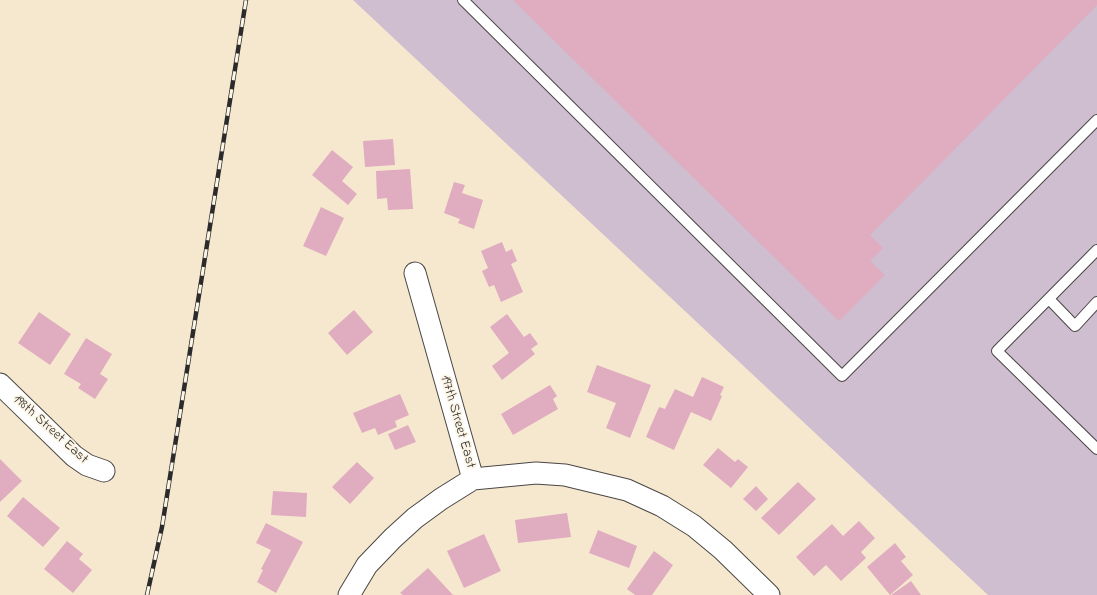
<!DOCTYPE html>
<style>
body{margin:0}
canvas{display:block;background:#f6e8cf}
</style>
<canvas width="1097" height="595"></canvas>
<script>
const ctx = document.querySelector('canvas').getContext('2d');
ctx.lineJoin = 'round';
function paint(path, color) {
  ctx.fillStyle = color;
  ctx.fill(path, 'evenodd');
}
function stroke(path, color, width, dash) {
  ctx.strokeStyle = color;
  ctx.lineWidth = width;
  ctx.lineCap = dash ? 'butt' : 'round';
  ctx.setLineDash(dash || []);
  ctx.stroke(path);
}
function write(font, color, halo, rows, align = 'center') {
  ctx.font = font + ' "Indie Flower",sans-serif';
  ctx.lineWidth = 3.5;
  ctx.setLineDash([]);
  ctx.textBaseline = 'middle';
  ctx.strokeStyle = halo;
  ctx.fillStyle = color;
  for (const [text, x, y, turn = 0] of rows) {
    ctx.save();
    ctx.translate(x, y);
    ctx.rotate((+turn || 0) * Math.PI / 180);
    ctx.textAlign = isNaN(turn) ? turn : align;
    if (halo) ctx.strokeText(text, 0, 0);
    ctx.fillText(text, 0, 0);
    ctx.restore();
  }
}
paint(new Path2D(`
 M 353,0 L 1097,0 L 1097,595 L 988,595 Z`), '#cfbdd0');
paint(new Path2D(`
 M 513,0 L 1097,0 L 1097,5 L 870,235 L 883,248 L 870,261 L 885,275 L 839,321 Z
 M 393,139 L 395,165 L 365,167 L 363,141 Z
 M 332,150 L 353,167 L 342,181 L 357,194 L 348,205 L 312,175 Z
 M 410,169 L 413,209 L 388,210 L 387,198 L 377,199 L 376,171 Z
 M 454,182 L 465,185 L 462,193 L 483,200 L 474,229 L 458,223 L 460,219 L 444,213 Z
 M 321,207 L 344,218 L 326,256 L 303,246 Z
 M 502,242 L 506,252 L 512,249 L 517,261 L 511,264 L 523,292 L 501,302 L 494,285 L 489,287 L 482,271 L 488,268 L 481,251 Z
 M 354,310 L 373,332 L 347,355 L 328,333 Z
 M 39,312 L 71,334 L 50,365 L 18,343 Z
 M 507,314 L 524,337 L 530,333 L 538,344 L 531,349 L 535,354 L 502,380 L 492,366 L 509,353 L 490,327 Z
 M 86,338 L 112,354 L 100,374 L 108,379 L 95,399 L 78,388 L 81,384 L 64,374 Z
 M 597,365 L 651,385 L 630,438 L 606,428 L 616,403 L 587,392 Z
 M 702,377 L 724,387 L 720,395 L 722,396 L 711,421 L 691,412 L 674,450 L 646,437 L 659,407 L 665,409 L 675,389 L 693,397 Z
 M 550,385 L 557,396 L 553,399 L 558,409 L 513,435 L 501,414 Z
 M 400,394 L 409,415 L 395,421 L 397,427 L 378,435 L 375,428 L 362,433 L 353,413 Z
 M 408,425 L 416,442 L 395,450 L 388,434 Z
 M 718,448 L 735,462 L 738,459 L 748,467 L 731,488 L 703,465 Z
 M 0,459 L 22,481 L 0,502 Z
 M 357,462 L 374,478 L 350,504 L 332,487 Z
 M 798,482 L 816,499 L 779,535 L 761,518 Z
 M 756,486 L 768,499 L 756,511 L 743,499 Z
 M 273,491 L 307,493 L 306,517 L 271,515 Z
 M 23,497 L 60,528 L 43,547 L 7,516 Z
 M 567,513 L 571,537 L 518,543 L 515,520 Z
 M 859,521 L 875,538 L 861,552 L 866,558 L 841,581 L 826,565 L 814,576 L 796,557 L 832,524 L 843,536 Z
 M 266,523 L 303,542 L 276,593 L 257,582 L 263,570 L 261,569 L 271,550 L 256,543 Z
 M 598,530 L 637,546 L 629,568 L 589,553 Z
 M 484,534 L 501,571 L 464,588 L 447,551 Z
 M 67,541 L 83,554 L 79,559 L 92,570 L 73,593 L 44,569 Z
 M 895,543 L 906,557 L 901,561 L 913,575 L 890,595 L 867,567 Z
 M 654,551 L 673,565 L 652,595 L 635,595 L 627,589 Z
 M 428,568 L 453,595 L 403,595 L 400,593 Z
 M 911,581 L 921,595 L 891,595 Z`), '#e0acbf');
const service = new Path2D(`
 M 463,0 L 842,376 L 1097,120
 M 1097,250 L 997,351 L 1097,449
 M 1049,299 L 1075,326 L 1097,302`);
const minor = new Path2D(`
 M 415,273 L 473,479
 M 0,384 L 74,456 L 87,465 L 104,471
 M 349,595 L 367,565 L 393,538 L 415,518 L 441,499 L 473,479 L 536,473 L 565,475 L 627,490 L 662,506 L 694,526 L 723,550 L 769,595`);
stroke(service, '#494744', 12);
stroke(minor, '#494744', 23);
stroke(service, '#fff', 10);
stroke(minor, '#fff', 21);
const rail = new Path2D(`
 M 147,595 L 162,527 L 246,0`);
stroke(rail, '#2b2b2b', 4.5);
stroke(rail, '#fcf5e5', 3, [9]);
write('14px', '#2b2b2b', '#fcf5e5', [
 ["197th Street East",457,422,74],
 ["198th Street East",50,430,42]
]);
</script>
